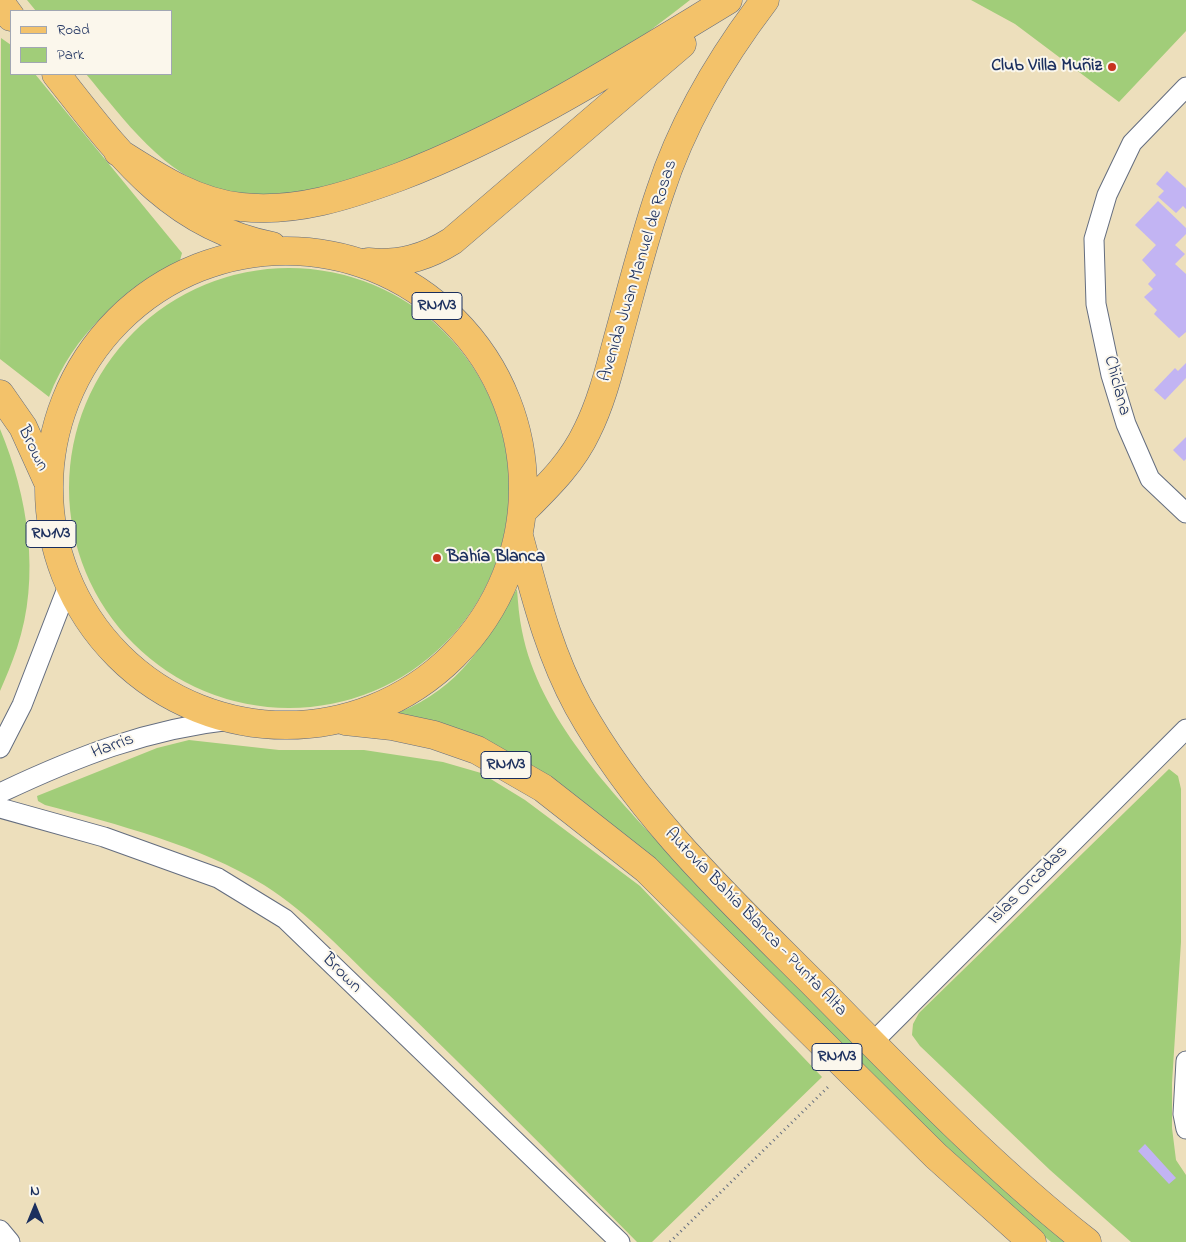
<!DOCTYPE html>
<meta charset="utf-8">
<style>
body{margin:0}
#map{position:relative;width:1186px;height:1242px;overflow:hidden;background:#eddfbc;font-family:"Indie Flower",sans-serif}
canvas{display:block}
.legend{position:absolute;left:10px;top:10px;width:162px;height:65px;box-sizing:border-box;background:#fbf7ec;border:1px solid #a1a7b3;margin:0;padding:6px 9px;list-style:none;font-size:15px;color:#1b2f5e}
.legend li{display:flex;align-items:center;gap:10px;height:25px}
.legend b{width:25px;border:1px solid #a1a7b3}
.north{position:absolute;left:10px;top:1182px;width:50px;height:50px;-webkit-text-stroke:4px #fbf7ec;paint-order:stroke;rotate:0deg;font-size:14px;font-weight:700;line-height:20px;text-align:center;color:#1b2f5e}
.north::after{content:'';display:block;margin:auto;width:18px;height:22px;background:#1b2f5e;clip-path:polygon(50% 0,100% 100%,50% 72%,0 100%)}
</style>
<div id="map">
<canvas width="1186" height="1242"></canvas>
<ul class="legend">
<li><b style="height:6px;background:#f3c26a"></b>Road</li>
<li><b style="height:14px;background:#a1cd79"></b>Park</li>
</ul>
<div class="north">N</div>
</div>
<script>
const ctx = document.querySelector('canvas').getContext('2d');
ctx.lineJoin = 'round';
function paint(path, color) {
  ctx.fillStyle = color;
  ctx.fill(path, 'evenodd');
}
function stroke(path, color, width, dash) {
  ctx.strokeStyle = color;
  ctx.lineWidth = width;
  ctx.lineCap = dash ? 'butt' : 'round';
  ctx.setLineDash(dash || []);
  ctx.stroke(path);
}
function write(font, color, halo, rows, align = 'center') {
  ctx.font = font + ' "Indie Flower",sans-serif';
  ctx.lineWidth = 4;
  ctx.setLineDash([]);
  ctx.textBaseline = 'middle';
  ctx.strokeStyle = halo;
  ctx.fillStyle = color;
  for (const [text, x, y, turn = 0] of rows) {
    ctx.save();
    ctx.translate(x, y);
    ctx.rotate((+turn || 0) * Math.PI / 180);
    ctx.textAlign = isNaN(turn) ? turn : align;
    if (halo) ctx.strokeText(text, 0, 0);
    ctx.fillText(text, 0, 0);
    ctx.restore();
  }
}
paint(new Path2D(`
 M 27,0 L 690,0 C 647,33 604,67 557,94 C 536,107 511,116 489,126 C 415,161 308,212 225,192 C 164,177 124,119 86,74 L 171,74 L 171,11 L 36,11 Z
 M 971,0 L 1186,0 L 1186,31 L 1119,102 L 1015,24 Z
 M 1,38 L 11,45 L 11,74 L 35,74 L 182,253 L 179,264 C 120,294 74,333 49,397 L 0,359 Z
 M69 488a220 220 0 1 1 440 0a220 220 0 1 1-440 0Z
 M 0,429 C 28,496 41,577 17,648 C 12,663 6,677 0,691 Z
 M 517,589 C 518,603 519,617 522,631 C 539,718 612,792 670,855 L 1068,1242 L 1051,1242 L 1012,1210 L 892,1096 L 698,901 L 630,842 L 398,713 C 463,686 482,645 517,589 Z
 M 189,740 L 279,750 L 364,750 L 443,762 L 481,773 L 525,800 L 640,886 L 822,1077 L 652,1242 L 637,1242 C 554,1158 471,1073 386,992 C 347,956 309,913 264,885 C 201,846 116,824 45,805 L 38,801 L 37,796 L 157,748 Z
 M 1169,769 L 1178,776 L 1181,789 L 1181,942 L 1172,1083 L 1172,1128 L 1176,1160 L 1186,1175 L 1186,1242 L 1131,1242 L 1050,1170 L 920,1046 L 912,1035 L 913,1024 L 919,1013 Z`), '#a1cd79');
paint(new Path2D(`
 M 1167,171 L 1186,188 L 1186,209 L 1183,206 L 1176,213 L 1158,197 L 1164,191 L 1156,184 Z
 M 1158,201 L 1186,228 L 1186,234 L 1175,245 L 1185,254 L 1175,264 L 1186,274 L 1186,332 L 1179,338 L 1154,314 L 1157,310 L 1144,297 L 1153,289 L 1148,284 L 1156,275 L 1142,260 L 1156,245 L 1135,225 Z
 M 1186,363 L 1186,378 L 1165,400 L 1154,390 L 1175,368 L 1178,371 Z
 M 1186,437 L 1186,459 L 1184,461 L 1173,450 Z
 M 1145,1144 L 1176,1178 L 1169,1184 L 1138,1151 Z`), '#c2b4f3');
const street = new Path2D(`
 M 1186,87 L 1132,143 L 1107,195 L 1094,239 L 1096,304 L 1111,375 L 1126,424 L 1150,479 L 1186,513
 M 0,748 L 22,705 L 68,586
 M 0,793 C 76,757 147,729 231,720
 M 0,808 L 104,837 L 218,878 L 285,919 L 620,1242
 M 872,1043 L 1186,729
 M 1186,1061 L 1183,1114 L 1186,1129
 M 0,1230 L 10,1242`);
const primary = new Path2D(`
 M 0,2 L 11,17
 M 56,74 C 117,151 169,226 272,246
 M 118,152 C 156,176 194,202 241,207 C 296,213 347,196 399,177 C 516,132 621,65 728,0
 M49 488a237 237 0 1 1 474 0a237 237 0 1 1-474 0Z
 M 368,262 C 399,265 425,258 452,241 L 682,44
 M 0,394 L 23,427 L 47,480
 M 523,511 C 548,486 572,463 587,431 C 602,401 610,367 619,334 C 632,287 644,239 660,192 C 683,121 720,59 765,0
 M 519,536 C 535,595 549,653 578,706 C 638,814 728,898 814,984 C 902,1073 989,1165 1087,1242
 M 345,721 L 392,726 L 434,735 L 477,750 L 543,788 L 580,817 L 646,869 L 936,1156 L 1032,1242`);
stroke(street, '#646d7f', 21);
stroke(primary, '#646d7f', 29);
stroke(new Path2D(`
 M 670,1242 L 830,1085`), '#646d7f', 3, [1, 4]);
stroke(street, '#fff', 19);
stroke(primary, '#f3c26a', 28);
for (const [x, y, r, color] of [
 [1112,67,5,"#c8321e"],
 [437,558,5,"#c8321e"]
]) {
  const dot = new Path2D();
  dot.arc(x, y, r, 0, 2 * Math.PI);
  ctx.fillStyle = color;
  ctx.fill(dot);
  stroke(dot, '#fbf7ec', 2);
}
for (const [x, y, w] of [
 [437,306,50],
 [51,534,50],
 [506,765,50],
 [837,1057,50]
]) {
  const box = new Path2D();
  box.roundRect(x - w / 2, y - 13.5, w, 27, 4);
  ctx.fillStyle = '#fbf7ec';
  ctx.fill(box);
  stroke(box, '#1b2f5e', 1);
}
write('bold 16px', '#1b2f5e', null, [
 ["RN1V3",437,306],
 ["RN1V3",51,534],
 ["RN1V3",506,765],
 ["RN1V3",837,1057]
]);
write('bold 18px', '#1b2f5e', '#fbf7ec', [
 ["Club Villa Muñiz",1102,67],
 ["Bahía Blanca",447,558,"left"]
], 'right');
write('18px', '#1b2f5e', '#fbf7ec', [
 ["Avenida Juan Manuel de Rosas",639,271,-73],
 ["Chiclana",1116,386,75],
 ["Brown",32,449,64],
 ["Harris",113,747,-20],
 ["Islas Orcadas",1029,886,-45],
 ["Autovía Bahía Blanca - Punta Alta",755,923,46],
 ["Brown",341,974,45]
]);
</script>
